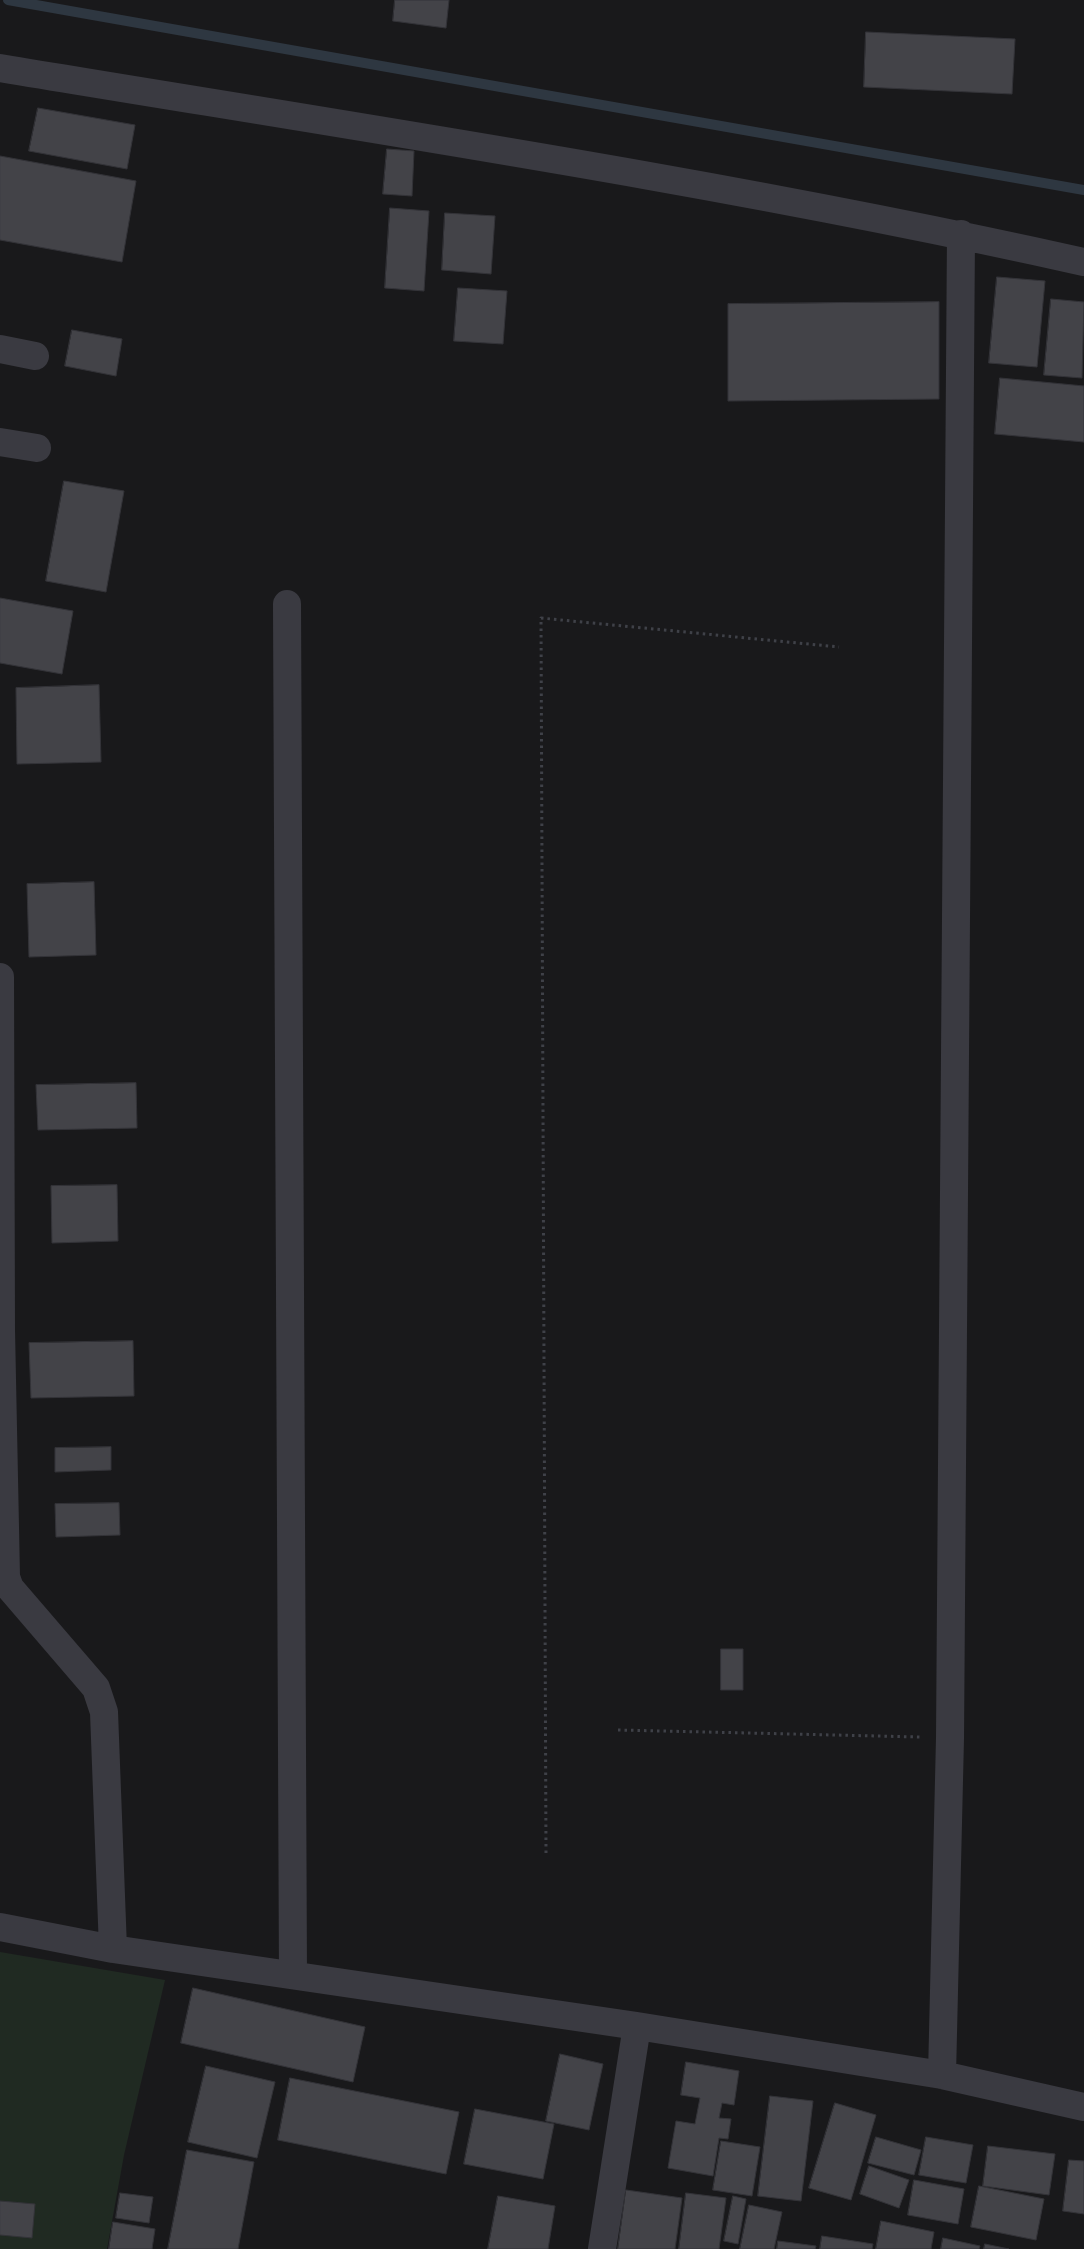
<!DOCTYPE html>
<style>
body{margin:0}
canvas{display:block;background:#19191b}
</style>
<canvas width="1084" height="2249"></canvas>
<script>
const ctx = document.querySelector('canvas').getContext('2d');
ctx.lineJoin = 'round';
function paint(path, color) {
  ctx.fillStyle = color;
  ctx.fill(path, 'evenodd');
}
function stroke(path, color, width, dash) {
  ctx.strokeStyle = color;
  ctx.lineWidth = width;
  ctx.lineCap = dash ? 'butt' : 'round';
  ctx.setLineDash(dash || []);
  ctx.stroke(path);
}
paint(new Path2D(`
 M 0,1952 L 165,1980 L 124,2155 L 107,2249 L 0,2249 Z`), '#202a22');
stroke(new Path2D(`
 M 8,0 L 1084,190`), '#2e3741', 10);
const building = new Path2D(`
 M 395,0 L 449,0 L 446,28 L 393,21 Z
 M 866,32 L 1015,39 L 1012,94 L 864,87 Z
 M 38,108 L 135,125 L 127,169 L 29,151 Z
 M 387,149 L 414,151 L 412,196 L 383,194 Z
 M 0,156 L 136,181 L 122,262 L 0,240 Z
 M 390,208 L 429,211 L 424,291 L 385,288 Z
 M 445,213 L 495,216 L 491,274 L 442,270 Z
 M 997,277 L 1045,281 L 1037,367 L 989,363 Z
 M 458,288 L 507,291 L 503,344 L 454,341 Z
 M 1051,299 L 1084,302 L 1082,378 L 1044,375 Z
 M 939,302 L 939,399 L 728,401 L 728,304 Z
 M 72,330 L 122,339 L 116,376 L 65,366 Z
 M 1000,378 L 1084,386 L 1084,442 L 995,434 Z
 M 64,481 L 124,491 L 106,592 L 46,581 Z
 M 0,598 L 73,611 L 62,674 L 0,663 Z
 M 99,685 L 101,762 L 17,764 L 16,688 Z
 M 94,882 L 96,955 L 29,957 L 27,884 Z
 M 136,1083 L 137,1128 L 38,1130 L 36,1085 Z
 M 117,1185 L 118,1241 L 52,1243 L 51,1186 Z
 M 133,1341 L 134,1396 L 31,1398 L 29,1343 Z
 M 111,1447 L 111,1470 L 55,1472 L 55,1448 Z
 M 119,1503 L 120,1535 L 56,1537 L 55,1504 Z
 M 721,1649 L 743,1649 L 743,1690 L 721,1690 Z
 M 193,1988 L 365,2027 L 353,2082 L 181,2043 Z
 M 560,2054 L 603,2064 L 589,2130 L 546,2121 Z
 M 686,2062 L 739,2071 L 734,2105 L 722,2103 L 719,2118 L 731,2119 L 728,2139 L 719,2138 L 713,2176 L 668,2168 L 676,2121 L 695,2124 L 700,2098 L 681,2095 Z
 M 206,2066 L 275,2082 L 257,2158 L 188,2142 Z
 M 290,2078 L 459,2112 L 446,2174 L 278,2140 Z
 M 770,2096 L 813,2101 L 801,2201 L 758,2196 Z
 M 835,2103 L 876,2115 L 851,2200 L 809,2188 Z
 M 475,2109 L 554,2124 L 543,2179 L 464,2164 Z
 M 876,2137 L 921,2150 L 914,2175 L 868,2163 Z
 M 926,2137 L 973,2145 L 966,2183 L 919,2175 Z
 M 721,2141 L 760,2147 L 752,2196 L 713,2190 Z
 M 988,2146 L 1055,2154 L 1049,2195 L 983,2186 Z
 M 187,2150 L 254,2162 L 238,2249 L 168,2249 Z
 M 1069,2160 L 1084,2161 L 1084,2214 L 1063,2211 Z
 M 869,2166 L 909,2180 L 899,2208 L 860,2194 Z
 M 914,2180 L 964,2189 L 958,2224 L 908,2215 Z
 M 979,2186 L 1044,2199 L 1036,2240 L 971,2227 Z
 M 626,2190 L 682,2198 L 675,2249 L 618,2249 Z
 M 120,2193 L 153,2197 L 149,2223 L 116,2218 Z
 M 686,2193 L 726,2198 L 719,2249 L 679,2249 Z
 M 498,2196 L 555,2206 L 548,2249 L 488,2249 Z
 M 733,2196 L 746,2199 L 738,2244 L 724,2241 Z
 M 0,2201 L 35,2204 L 32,2238 L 0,2235 Z
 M 749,2205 L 782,2212 L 774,2249 L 740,2249 Z
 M 881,2221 L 934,2232 L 931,2249 L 876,2249 Z
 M 113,2222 L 155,2229 L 152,2249 L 109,2249 Z
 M 822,2236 L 873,2244 L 872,2249 L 820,2249 Z
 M 943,2238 L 980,2246 L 979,2249 L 941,2249 Z
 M 778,2241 L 816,2246 L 815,2249 L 777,2249 Z
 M 985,2244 L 1009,2249 L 984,2249 Z`);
paint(building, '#434348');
stroke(building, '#333338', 1);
stroke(new Path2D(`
 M 618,1730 L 920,1737
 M 546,1853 L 541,618 L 839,647`), '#3f4148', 3, [2.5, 4]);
stroke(new Path2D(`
 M 0,68 C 362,128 726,182 1084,262
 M 0,349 L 35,356
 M 0,442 L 37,448
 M 287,604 L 293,1975
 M 0,977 L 1,1330 L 6,1577 L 10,1588 L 96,1688 L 104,1712 L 113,1949
 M 0,1927 L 113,1949 L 637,2026 L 942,2075 L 1084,2107
 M 942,2075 L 950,1738 L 961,234
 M 602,2249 L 637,2026`), '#3a3a41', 28);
</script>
